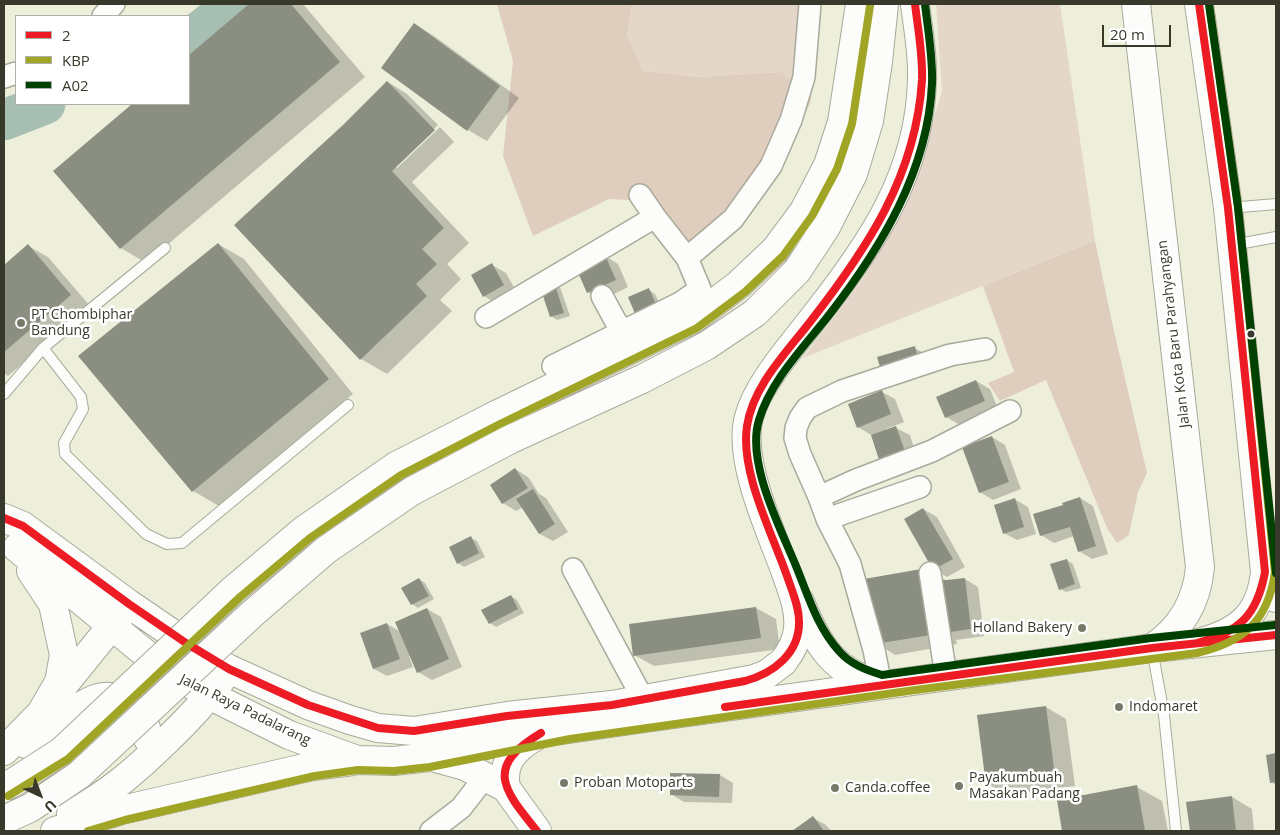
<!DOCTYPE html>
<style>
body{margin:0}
#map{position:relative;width:1280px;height:835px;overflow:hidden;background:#eeefdb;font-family:"Open Sans",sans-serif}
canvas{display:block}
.frame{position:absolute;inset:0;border:5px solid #39392b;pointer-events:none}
.legend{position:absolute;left:15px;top:15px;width:175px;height:90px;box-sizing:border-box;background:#fff;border:1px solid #b0b0aa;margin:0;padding:6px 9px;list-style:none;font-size:15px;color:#39392b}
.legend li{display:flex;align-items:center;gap:10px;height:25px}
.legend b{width:25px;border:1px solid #b0b0aa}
.north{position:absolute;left:15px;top:770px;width:50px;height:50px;-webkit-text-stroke:4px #fff;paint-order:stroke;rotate:137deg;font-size:14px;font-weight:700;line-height:20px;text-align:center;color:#39392b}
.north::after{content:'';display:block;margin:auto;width:18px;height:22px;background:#39392b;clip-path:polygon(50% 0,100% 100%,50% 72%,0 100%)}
.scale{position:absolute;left:1102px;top:25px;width:69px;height:22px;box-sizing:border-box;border:2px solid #39392b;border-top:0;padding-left:6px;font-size:15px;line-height:18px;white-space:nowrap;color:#39392b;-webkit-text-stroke:4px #fff;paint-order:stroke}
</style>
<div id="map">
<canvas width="1280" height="835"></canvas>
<div class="frame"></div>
<ul class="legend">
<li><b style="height:6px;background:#ed1c24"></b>2</li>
<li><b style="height:6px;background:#a0a526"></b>KBP</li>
<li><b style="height:6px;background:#004000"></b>A02</li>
</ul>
<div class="north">U</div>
<div class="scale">20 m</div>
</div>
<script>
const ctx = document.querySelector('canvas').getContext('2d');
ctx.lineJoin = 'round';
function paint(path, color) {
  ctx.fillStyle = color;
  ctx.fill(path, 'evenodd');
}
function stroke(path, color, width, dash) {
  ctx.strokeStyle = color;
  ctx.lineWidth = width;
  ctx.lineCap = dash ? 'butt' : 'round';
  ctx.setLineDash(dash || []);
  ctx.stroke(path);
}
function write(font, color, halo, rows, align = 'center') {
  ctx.font = font + ' "Open Sans",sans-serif';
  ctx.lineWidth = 5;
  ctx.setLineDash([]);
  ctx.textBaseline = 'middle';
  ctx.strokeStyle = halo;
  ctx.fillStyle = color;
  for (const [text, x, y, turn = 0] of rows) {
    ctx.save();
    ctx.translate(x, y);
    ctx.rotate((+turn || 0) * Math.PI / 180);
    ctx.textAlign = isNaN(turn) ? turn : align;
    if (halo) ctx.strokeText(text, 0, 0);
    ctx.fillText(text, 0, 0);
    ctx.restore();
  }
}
paint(new Path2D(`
 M 632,4 L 812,4 L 814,57 L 811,101 L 780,72 L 699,77 L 643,71 L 627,35 Z
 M 936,4 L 1060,4 L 1095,241 L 803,358 L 863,278 L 917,173 L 942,91 Z`), '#e4d7ca');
paint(new Path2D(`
 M 497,4 L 632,4 L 627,35 L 643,71 L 699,77 L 781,72 L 811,101 L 780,172 L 707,255 L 690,263 L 631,200 L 609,199 L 533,236 L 503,156 L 513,61 Z
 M 1095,241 L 1112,322 L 1147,473 L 1138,492 L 1129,535 L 1117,543 L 1107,528 L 1046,380 L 1000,401 L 988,383 L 1014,372 L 983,286 Z`), '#dfcdbe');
paint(new Path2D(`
 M 251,4 L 303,4 L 365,77 L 146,263 L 121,248 L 55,171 L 134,104 L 189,104 L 189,57 Z
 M 415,24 L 434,36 L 519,98 L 487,141 L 468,130 Z
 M 388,82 L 407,94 L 438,125 L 395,166 L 397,168 L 440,127 L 454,142 L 412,182 L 469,243 L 447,264 L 461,279 L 440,300 L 452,311 L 387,374 L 361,359 L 235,225 L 344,126 Z
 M 218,244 L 244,259 L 353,394 L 219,506 L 193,491 Z
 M 28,246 L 48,257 L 90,306 L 8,376 L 4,373 L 4,267 Z
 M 605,256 L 618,264 L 628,287 L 602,300 L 588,292 Z
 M 492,265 L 506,273 L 517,293 L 497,304 L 484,296 Z
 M 554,283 L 560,287 L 570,316 L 557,320 L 551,316 Z
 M 649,290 L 655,294 L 663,311 L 630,298 Z
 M 914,348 L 928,355 L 883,373 Z
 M 976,381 L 990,389 L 998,409 L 960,425 L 946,417 Z
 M 882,392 L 895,399 L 904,422 L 886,429 L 886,431 L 896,428 L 910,435 L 919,464 L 858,427 Z
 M 992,437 L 1005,445 L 1021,489 L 993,500 L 980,492 Z
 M 515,469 L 528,477 L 539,494 L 546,498 L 568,532 L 553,541 L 540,534 L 523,507 L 516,511 L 503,503 Z
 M 1080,498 L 1093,506 L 1108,554 L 1092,559 L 1079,551 L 1074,536 L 1054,543 L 1041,535 L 1064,506 Z
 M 1014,499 L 1028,507 L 1036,534 L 1017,540 L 1004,533 Z
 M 923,509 L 937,517 L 965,567 L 947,577 L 934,570 Z
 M 471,538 L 477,541 L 485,557 L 464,567 L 458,563 Z
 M 1067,560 L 1073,564 L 1081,588 L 1066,592 L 1060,589 Z
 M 927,569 L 947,581 L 965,579 L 978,587 L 984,636 L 956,640 L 957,644 L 895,655 L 876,643 Z
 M 419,579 L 425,583 L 434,599 L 418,608 L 412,604 Z
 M 511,596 L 517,600 L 524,613 L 496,627 L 490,623 Z
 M 756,608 L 776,619 L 780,649 L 654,666 L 634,655 Z
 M 427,609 L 441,617 L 462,667 L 432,680 L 418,672 L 411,656 L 409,656 L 413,667 L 387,676 L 374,669 L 362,634 L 387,624 L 401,632 Z
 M 1046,707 L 1066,719 L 1075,786 L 1007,795 L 988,784 Z
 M 1276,754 L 1276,785 L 1271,782 L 1267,756 Z
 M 672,774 L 720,775 L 733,783 L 732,803 L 684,802 L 671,794 Z
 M 1137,787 L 1162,801 L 1168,831 L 1064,831 L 1058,801 Z
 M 1232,797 L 1252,809 L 1254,831 L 1191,831 L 1188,803 Z
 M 813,818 L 826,825 L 831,831 L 794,831 Z`), '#0003');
stroke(new Path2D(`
 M 189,40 L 235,4
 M 4,120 L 45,104`), '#a7bfb3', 41);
paint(new Path2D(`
 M 249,4 L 291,4 L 340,62 L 120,249 L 53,171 L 132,104 L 189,104 L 189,55 Z
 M 414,23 L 500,86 L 467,131 L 381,68 Z
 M 387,81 L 435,130 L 392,171 L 444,228 L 422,249 L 437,264 L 416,284 L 427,296 L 360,360 L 234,225 L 343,125 Z
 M 218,243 L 329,379 L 192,492 L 78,356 Z
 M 28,244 L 71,295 L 4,352 L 4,265 Z
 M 605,255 L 616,280 L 587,293 L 576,268 Z
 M 492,263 L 504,285 L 483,297 L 471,275 Z
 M 554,282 L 564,313 L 550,317 L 540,287 Z
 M 649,288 L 657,307 L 636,316 L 628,297 Z
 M 915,346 L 919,363 L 882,374 L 877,357 Z
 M 976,380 L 985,401 L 945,418 L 936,397 Z
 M 882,390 L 891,414 L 857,428 L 848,404 Z
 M 896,426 L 907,457 L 881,466 L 871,435 Z
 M 992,436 L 1009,482 L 979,493 L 962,447 Z
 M 515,468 L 528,488 L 502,504 L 490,485 Z
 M 533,489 L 555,524 L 539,534 L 516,499 Z
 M 1080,497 L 1096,546 L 1078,552 L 1070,527 L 1040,536 L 1033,514 L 1063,505 L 1062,503 Z
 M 1015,498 L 1024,527 L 1003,534 L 994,505 Z
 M 923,508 L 953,559 L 933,570 L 904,519 Z
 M 471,536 L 479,553 L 457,564 L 449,547 Z
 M 1067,559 L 1075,584 L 1059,590 L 1050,564 Z
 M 927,568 L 937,634 L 875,644 L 864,579 Z
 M 419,578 L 429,596 L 411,605 L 401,588 Z
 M 965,578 L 971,629 L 943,633 L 937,581 Z
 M 511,595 L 518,609 L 489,624 L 481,610 Z
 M 756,607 L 761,638 L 633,656 L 629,624 Z
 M 427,608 L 449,659 L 417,673 L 395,622 Z
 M 387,623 L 400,659 L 373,669 L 360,633 Z
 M 1046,706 L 1055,776 L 986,785 L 977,715 Z
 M 1276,753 L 1276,782 L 1270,783 L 1266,755 Z
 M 670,773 L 720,774 L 719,797 L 670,795 Z
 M 1137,785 L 1145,831 L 1062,831 L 1057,800 Z
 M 1232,796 L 1236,831 L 1190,831 L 1186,802 Z
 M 813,816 L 824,831 L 792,831 Z`), '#8a8f81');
const lane = new Path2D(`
 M 1229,208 L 1276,204
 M 1233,245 L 1276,237
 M 43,348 L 81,397 L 83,409 L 64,443 L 65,454 L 146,534 L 167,544 L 182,543 L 348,405
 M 4,394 L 43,348 L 165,248
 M 1152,649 L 1164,715 L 1176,831`);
const street = new Path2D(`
 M 103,16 L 114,4
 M 4,77 L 16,73
 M 687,258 L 733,219 L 771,166 L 791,120 L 804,77 L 810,4
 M 602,296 L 616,322 L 624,330
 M 486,317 L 655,217
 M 553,366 L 680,303 L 700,289 L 687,258 L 655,217 L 640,195
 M 819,497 L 856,480 L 932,451 L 1010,411
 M 827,519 L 920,487
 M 573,569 L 643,699
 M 930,573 L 946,676
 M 881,685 L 874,650 L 850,564 L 827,519 L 819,497 L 800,454 L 795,438 L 796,428 L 800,418 L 807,408 L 842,391 L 950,355 L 985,349
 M 431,831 L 461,808 L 485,777`);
const secondary = new Path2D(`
 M 1136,4 L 1200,567 C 1197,602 1181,629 1152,648
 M 1199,4 L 1228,208 L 1265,572 C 1261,611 1243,630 1205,641
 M 800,602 C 818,646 833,672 881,685
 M 783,662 C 791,652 797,641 798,628 C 800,610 792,590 786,573 C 771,531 737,460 749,417 C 758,383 794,344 815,316 C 871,245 920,174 922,79 C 923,54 918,29 915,4`);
const highway = new Path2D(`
 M 496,415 L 693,319 L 738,285 L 775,250 L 804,211 L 828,165 L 842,122 L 860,4
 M 511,439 L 642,379 L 706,346 L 755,313 L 797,271 L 826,227 L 853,174 L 869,121 L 878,62 L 884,4
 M 4,518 L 23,526 L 129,604 L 186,643 L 229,669 L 308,705 L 350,720 L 378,728 L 414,731 L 507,716 L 612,705 L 754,679 L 767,674 L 783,662
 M 17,548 L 163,668 L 209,695 L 289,735 L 357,760 L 394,761 L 429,757 L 541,733 L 638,719 L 1152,648 L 1276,635
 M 1265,572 L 1276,598
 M 58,692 L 122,613
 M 26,744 C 46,732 78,704 98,698 C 109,695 123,698 131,705 C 141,713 147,726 148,739
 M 4,751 L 41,713 L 59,682 L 64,655 L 53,604 L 31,571
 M 432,757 L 465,766 L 506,788 L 537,831
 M 506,788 C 501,762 515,748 536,736
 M 71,814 C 110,793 135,771 166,741 C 186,722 204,703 221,680
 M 55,831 L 122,810 L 313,766 L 353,761`);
stroke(lane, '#a9aa9b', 12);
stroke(street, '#a9aa9b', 24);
stroke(secondary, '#a9aa9b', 30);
stroke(highway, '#a9aa9b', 30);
stroke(lane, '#fcfdfa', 10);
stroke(street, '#fcfdfa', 21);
stroke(secondary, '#fcfdfa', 28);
stroke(highway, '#fcfdfa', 28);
const highwayBridge = new Path2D(`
 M 4,787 L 14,782 L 62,751 L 233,590 L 304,530 L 396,466 L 496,415
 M 4,820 L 30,808 L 79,775 L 252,614 L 326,550 L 412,491 L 511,439`);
stroke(highwayBridge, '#a9aa9b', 30, []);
stroke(highwayBridge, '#fcfdfa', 28);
stroke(new Path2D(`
 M 4,518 L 23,526 L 129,604 L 186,643 L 229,669 L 308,705 L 378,728 L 414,731 L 507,716 L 612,705 L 745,681 C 774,673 800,653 799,621 C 799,606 792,591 787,576 C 772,533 740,472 747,426 C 753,386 786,353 810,322 C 867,249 916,176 922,80 C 923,55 918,29 915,4
 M 1197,643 C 1239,632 1257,616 1265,572 L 1228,208 L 1199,4
 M 725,707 L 1152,648 L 1276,635
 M 537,831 C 503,789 484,767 541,733`), '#ed1c24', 8);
stroke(new Path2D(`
 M 8,796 L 68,759 L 240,597 L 310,538 L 401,475 L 500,424 L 697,328 L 745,292 L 783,256 L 812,216 L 837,169 L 852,124 L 870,6
 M 88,831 L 125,820 L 315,776 L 358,770 L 394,771 L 430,767 L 570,739 L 908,691 L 1197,653 C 1244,642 1268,621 1275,572 L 1238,207 L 1209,4`), '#a0a526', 8);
stroke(new Path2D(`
 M 925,4 C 928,30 933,57 932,84 C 928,171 881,248 829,315 C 804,347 771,380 759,420 C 746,462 780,527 796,566 C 808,595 817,627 839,651 C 850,664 866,670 882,675 L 1151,638 L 1275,625
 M 1209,4 L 1238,207 L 1276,573`), '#004000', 8);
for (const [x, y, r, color] of [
 [21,323,5,"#787969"],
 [1251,334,4.5,"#39392b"],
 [1082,628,5,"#787969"],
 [1119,707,5,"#787969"],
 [564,783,5,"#787969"],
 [959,786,5,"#787969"],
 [835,788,5,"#787969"]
]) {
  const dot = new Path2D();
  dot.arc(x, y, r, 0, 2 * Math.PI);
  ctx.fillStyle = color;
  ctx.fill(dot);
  stroke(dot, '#fff', 2);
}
write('14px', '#39392b', '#fff', [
 ["PT Chombiphar",31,315],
 ["Bandung",31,331],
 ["Holland Bakery",1072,628,"right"],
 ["Indomaret",1129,707],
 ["Payakumbuah",969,778],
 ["Masakan Padang",969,794],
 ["Proban Motoparts",574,783],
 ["Canda.coffee",845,788]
], 'left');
write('14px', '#39392b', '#fff', [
 ["Jalan Kota Baru Parahyangan",1174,334,-97],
 ["Jalan Raya Padalarang",245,710,26]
]);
</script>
